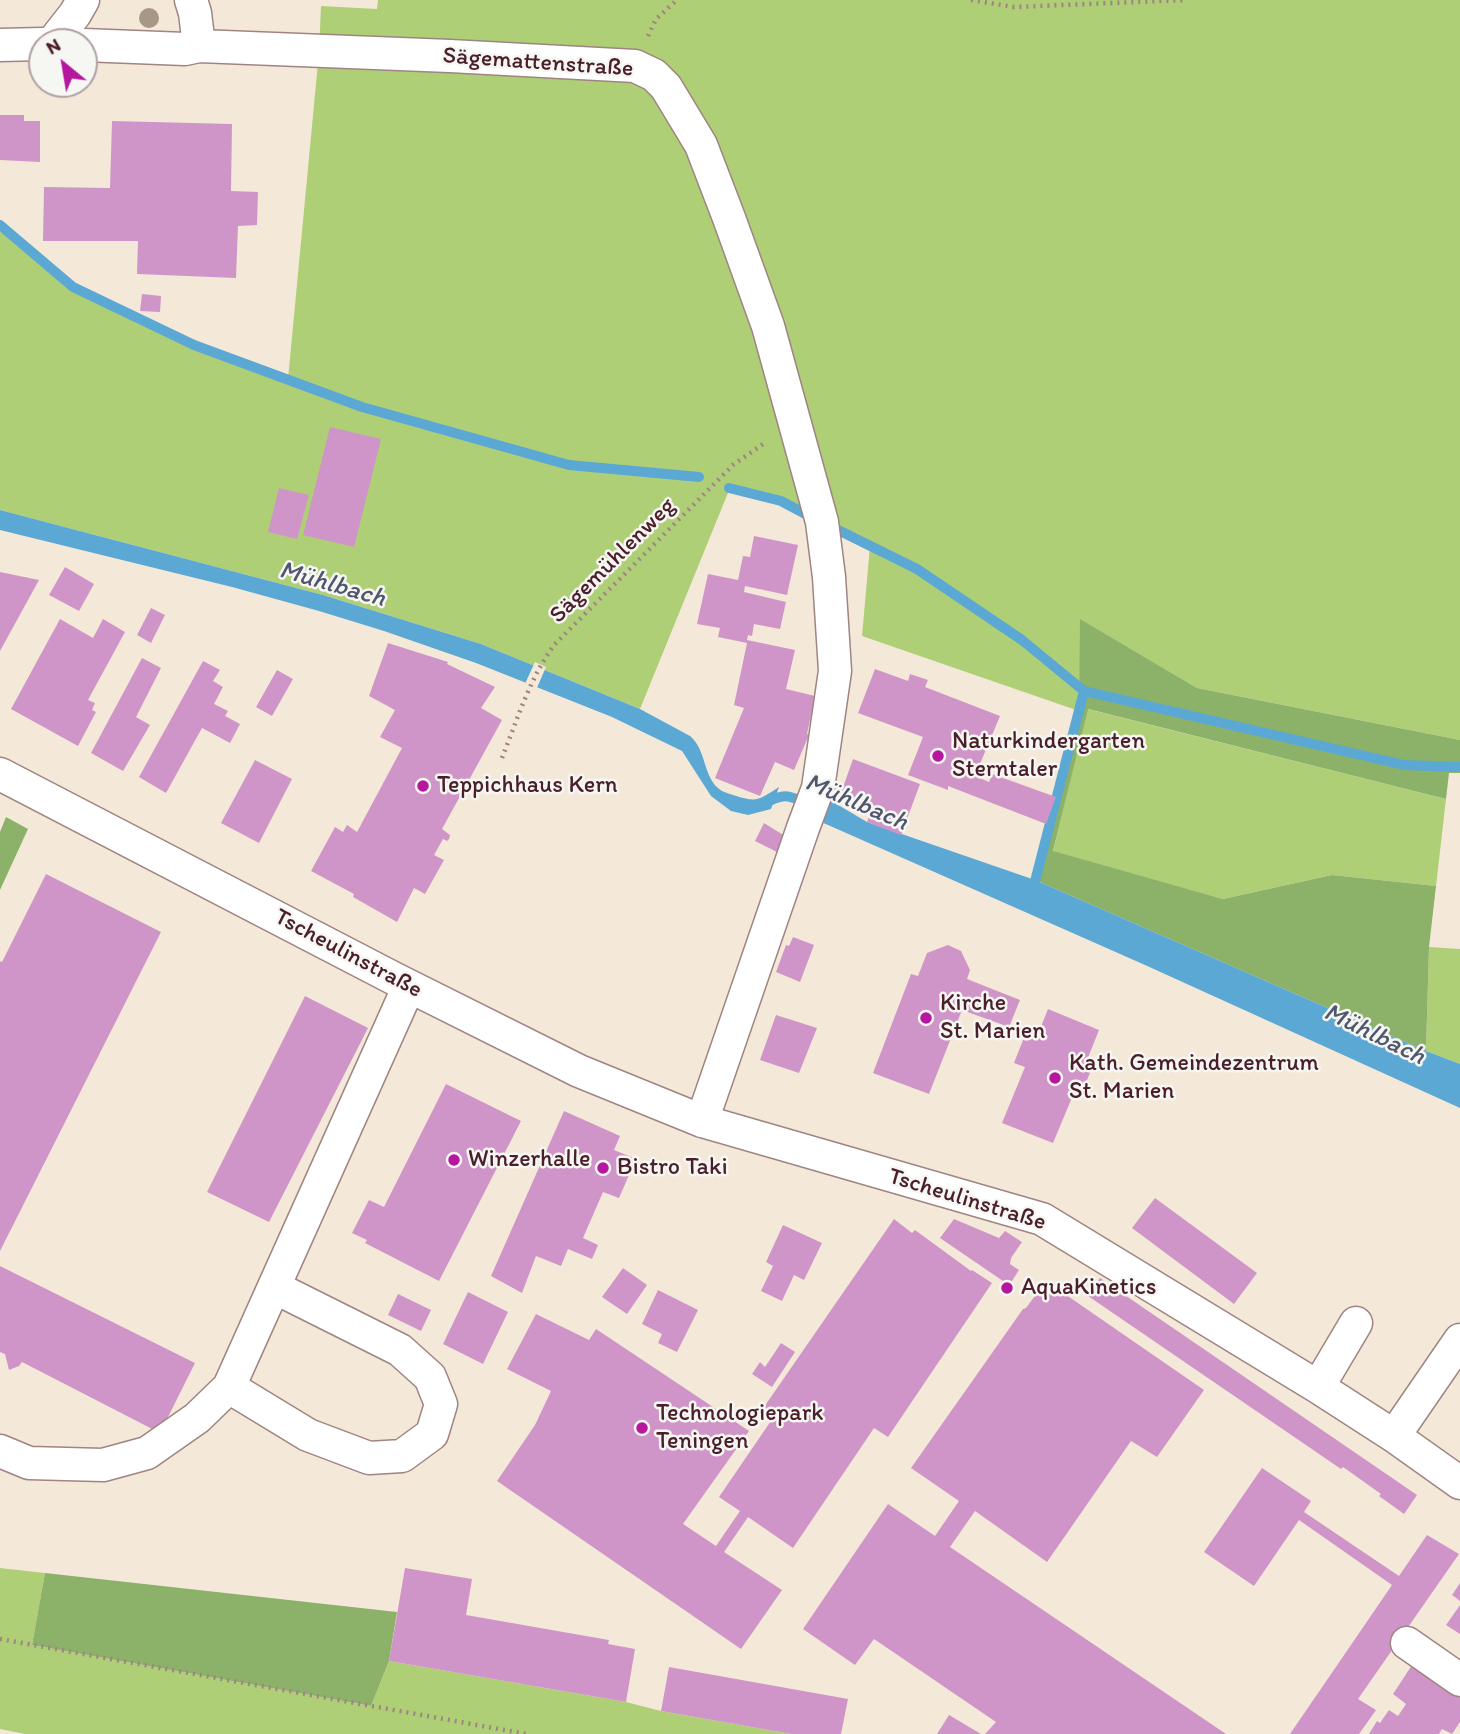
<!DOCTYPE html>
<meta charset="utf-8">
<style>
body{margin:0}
#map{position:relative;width:1460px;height:1734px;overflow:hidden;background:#f4e9d8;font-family:Itim,sans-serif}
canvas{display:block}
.north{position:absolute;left:28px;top:28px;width:70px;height:70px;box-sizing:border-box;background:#f6f6f2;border:2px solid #b1a0a2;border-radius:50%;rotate:330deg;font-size:19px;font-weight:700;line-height:28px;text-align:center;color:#4a1f2b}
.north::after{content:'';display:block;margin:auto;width:24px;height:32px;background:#b5179e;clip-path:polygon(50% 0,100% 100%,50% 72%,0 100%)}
</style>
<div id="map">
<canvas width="1460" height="1734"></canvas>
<div class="north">N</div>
</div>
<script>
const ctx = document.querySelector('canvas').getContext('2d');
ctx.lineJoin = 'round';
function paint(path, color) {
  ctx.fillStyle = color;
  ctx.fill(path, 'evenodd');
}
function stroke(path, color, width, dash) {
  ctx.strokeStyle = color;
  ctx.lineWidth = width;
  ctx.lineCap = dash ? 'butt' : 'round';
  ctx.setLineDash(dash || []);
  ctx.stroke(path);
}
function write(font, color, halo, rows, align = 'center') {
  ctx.font = font + ' Itim,sans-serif';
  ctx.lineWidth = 5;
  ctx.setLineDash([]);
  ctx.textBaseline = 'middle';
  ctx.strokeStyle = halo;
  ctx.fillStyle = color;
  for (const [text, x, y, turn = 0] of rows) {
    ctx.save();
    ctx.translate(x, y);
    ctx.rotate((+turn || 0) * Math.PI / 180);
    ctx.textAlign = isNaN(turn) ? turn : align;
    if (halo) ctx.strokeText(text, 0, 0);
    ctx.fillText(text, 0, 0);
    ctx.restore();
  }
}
paint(new Path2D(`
 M 378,0 L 1460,0 L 1460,740 L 1197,688 L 1081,620 L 1079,711 L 862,636 L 870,546 L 781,501 L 730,488 L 640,709 L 481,644 L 323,595 L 0,510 L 0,230 L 3,227 L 73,287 L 194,345 L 288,379 L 319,52 L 321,6 L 377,9 Z
 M 1087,709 L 1446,799 L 1436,886 L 1332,875 L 1223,899 L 1053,852 Z
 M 1429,947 L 1460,949 L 1460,1064 L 1426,1051 Z
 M 0,1568 L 45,1573 L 32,1645 L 371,1706 L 389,1661 L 626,1702 L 661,1711 L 791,1734 L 25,1734 L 0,1729 Z`), '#afcf77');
paint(new Path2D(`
 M 1080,619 L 1197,688 L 1460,740 L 1460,773 L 1449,773 L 1446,799 L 1088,709 L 1053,851 L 1223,899 L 1332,875 L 1436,886 L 1429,947 L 1426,1051 L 1035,880 L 1079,711 Z
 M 6,817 L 28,829 L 0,890 L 0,832 Z
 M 45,1573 L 397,1612 L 389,1661 L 371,1706 L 32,1645 Z`), '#8bb268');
paint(new Path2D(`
 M 0,510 L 323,595 L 481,644 L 640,709 L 690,736 C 706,749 703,775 718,788 C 722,792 728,793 733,795 C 758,803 758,800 779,787 L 771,809 L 748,815 L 731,811 L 711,796 L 682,751 L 612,717 L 476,663 L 384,631 L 319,611 L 232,587 L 0,530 Z
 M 828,799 L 867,822 L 1035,880 L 1426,1051 L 1460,1064 L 1460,1108 L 1145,965 L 819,821 Z`), '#5ca8d5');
paint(new Path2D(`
 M 535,662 L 546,667 L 536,690 L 524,686 Z`), '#f4e9d8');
stroke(new Path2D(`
 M 0,225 L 73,287 L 194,345 L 362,407 L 569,465 L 699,477
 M 729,488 L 781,501 L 813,518
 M 830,526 L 917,569 L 1022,640 L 1084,691 L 1404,765 L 1460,767
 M 765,803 C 785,793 787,795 807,803
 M 1032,893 L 1084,691`), '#5ca8d5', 10);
paint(new Path2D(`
 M 0,115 L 24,115 L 24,121 L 40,121 L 40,162 L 0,160 Z
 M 112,121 L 232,124 L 231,191 L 258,192 L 257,225 L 238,226 L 236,278 L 137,274 L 138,241 L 43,241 L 44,187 L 110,188 Z
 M 142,294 L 161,296 L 160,312 L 140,311 Z
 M 330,427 L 381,439 L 354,547 L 303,535 Z
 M 279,488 L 309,495 L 297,539 L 268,532 Z
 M 754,536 L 798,545 L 787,595 L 745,586 L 744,592 L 786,602 L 780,629 L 754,624 L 752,636 L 748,635 L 747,640 L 795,650 L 786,689 L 815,696 L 807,734 L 809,735 L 794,770 L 775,762 L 760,796 L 715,778 L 744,708 L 734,705 L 747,643 L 718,637 L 720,628 L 697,624 L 708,574 L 738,580 L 743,556 L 750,557 Z
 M 65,567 L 94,584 L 79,611 L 49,595 Z
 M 0,572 L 39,580 L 0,651 Z
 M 151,608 L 165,615 L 151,643 L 137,635 Z
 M 60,619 L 93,638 L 103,619 L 125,632 L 88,700 L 95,703 L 92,710 L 96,712 L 78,746 L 11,709 Z
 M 388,643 L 448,662 L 447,664 L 495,687 L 481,708 L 502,720 L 442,829 L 450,835 L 449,839 L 447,841 L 443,839 L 434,855 L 444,860 L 425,894 L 414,888 L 397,922 L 353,897 L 354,894 L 311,871 L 335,827 L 343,832 L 347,825 L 357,832 L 402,748 L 380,737 L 395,710 L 369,696 Z
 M 142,658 L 161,668 L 136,717 L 150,725 L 123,771 L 91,753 Z
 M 203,661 L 220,670 L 213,681 L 223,687 L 214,704 L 228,711 L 225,716 L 240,724 L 230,743 L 202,728 L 166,793 L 139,777 Z
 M 875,669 L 908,681 L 910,674 L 928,680 L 925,687 L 1000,716 L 975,776 L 989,782 L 992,774 L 1056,797 L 1046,824 L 948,786 L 948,790 L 908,775 L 923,737 L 858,713 Z
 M 277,670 L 293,679 L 272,716 L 256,707 Z
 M 853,759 L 920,784 L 901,835 L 867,822 L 873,805 L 841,793 Z
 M 255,760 L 292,779 L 259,843 L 221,823 Z
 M 764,823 L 785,836 L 777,852 L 755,841 Z
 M 46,874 L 161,932 L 0,1251 L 0,961 L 2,962 Z
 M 793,937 L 814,945 L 800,982 L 776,972 L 786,945 L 789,946 Z
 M 948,945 L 961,951 L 970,970 L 967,979 L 1020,1000 L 1009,1027 L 962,1010 L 929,1094 L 873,1073 L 911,974 L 918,976 L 927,953 Z
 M 305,996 L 368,1028 L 269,1222 L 207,1192 Z
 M 1048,1009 L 1099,1030 L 1087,1060 L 1094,1063 L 1083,1090 L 1076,1088 L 1053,1143 L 1002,1123 L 1025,1067 L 1014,1063 L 1025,1035 L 1036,1039 Z
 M 776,1015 L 817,1028 L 799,1073 L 760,1060 Z
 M 446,1084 L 521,1121 L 439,1281 L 365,1243 L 367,1240 L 352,1233 L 369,1200 L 384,1207 Z
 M 564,1111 L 620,1136 L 614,1150 L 636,1159 L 619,1198 L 603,1192 L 583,1238 L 598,1245 L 592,1259 L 568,1249 L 561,1266 L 536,1256 L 522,1293 L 491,1276 Z
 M 1155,1198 L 1257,1273 L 1234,1304 L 1132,1228 Z
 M 894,1219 L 912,1233 L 915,1230 L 971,1271 L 972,1270 L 992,1283 L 888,1437 L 874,1428 L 793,1548 L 748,1517 L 724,1552 L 782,1590 L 741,1649 L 497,1481 L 535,1425 L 551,1391 L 507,1369 L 536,1314 L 589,1340 L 596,1329 L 749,1431 L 683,1524 L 716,1546 L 740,1511 L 719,1497 L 775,1415 L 764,1407 Z
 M 954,1219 L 999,1238 L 1005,1231 L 1022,1242 L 1011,1258 L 1010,1264 L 1019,1270 L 1012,1281 L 1003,1281 L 940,1238 Z
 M 783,1225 L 822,1243 L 804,1280 L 794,1275 L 782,1301 L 761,1291 L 773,1266 L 766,1262 Z
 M 0,1266 L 195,1363 L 160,1433 L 22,1362 L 19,1366 L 9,1370 L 5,1354 L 0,1352 Z
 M 623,1268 L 647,1285 L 627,1314 L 602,1297 Z
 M 1100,1278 L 1417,1495 L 1404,1514 L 1379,1496 L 1381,1494 L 1343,1467 L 1341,1469 L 1088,1296 Z
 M 1046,1281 L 1204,1390 L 1157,1457 L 1131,1441 L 1047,1562 L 975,1511 L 950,1547 L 1226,1734 L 985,1734 L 996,1722 L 874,1639 L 855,1665 L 803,1629 L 888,1504 L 935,1536 L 959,1501 L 911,1468 L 1023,1309 L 1026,1308 Z
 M 658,1290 L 698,1310 L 677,1352 L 658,1343 L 662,1334 L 642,1324 Z
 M 468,1292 L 508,1312 L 483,1364 L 443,1344 Z
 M 398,1294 L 431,1310 L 421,1331 L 388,1315 Z
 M 781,1343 L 795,1352 L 772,1387 L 752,1374 L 760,1362 L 765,1367 Z
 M 1262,1468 L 1311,1501 L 1304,1512 L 1399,1576 L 1427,1535 L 1459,1554 L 1358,1699 L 1376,1710 L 1359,1734 L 1290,1734 L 1392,1585 L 1299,1520 L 1254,1586 L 1204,1552 Z
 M 405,1568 L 472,1579 L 466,1615 L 609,1640 L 608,1644 L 635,1649 L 626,1702 L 389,1661 Z
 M 1460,1583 L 1460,1601 L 1452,1595 Z
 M 1460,1605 L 1460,1634 L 1446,1625 Z
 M 1414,1662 L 1460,1693 L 1460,1722 L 1452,1734 L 1442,1729 L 1439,1734 L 1369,1734 L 1377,1721 L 1380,1723 L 1389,1710 L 1398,1716 L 1406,1704 L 1393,1694 Z
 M 669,1667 L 848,1699 L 841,1734 L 791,1734 L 661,1711 Z
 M 949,1715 L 981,1734 L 937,1734 Z`), '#d095c8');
const minor = new Path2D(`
 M 191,0 L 195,13 L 199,46
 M 53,42 L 75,14 L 83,0
 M 0,45 L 42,44
 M 84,45 L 185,49 L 199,46 L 450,56 L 635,66 L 654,75 L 666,87 L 701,145 L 729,218 L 768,326 L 822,522 L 829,577 L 835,671 L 818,788 L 803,828 L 702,1121
 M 0,774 L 395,979 L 579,1071 L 702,1121 L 1042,1219 L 1318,1387 L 1394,1436 L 1460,1483
 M 229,1387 L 308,1435 L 369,1458 L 402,1456 L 432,1434 L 441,1404 L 430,1377 L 400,1350 L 274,1287
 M 1318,1387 L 1356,1323
 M 1394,1436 L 1460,1340
 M 0,1451 L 29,1463 L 103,1465 L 147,1453 L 197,1418 L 229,1387 L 409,986
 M 1407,1643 L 1460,1680`);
stroke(minor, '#9f8482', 35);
stroke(new Path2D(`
 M 971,0 L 1014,7 L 1186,0
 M 648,36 L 656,19 L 677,0
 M 502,758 C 517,720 530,678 554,645 L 733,465 L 766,442
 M 0,1639 L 527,1734`), '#9f8482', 4.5, [2, 5]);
stroke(minor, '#fff', 32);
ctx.fillStyle = '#a79786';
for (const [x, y] of [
 [149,18]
]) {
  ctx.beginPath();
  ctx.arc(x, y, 10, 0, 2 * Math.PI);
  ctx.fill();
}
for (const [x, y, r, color] of [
 [938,756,7,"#b5179e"],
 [423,786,7,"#b5179e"],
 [926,1018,7,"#b5179e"],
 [1055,1078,7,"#b5179e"],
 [454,1160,7,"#b5179e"],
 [603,1168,7,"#b5179e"],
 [1007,1288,7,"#b5179e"],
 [642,1428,7,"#b5179e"]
]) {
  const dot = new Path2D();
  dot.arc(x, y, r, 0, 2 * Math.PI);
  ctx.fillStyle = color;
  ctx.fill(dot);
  stroke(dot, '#f6f6f2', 2.5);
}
write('24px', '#4a1f2b', '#f6f6f2', [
 ["Sägemattenstraße",538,63,4],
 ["Sägemühlenweg",613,561,-45],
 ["Tscheulinstraße",348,954,28],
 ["Tscheulinstraße",967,1200,17]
]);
write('24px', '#4a1f2b', '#f6f6f2', [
 ["Naturkindergarten",952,742],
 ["Sterntaler",952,770],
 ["Teppichhaus Kern",437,786],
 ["Kirche",940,1004],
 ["St. Marien",940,1032],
 ["Kath. Gemeindezentrum",1069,1064],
 ["St. Marien",1069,1092],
 ["Winzerhalle",468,1160],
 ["Bistro Taki",617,1168],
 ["AquaKinetics",1021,1288],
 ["Technologiepark",656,1414],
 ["Teningen",656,1442]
], 'left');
write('italic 26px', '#51566f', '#f6f6f2', [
 ["Mühlbach",332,585,16],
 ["Mühlbach",856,803,23],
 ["Mühlbach",1374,1035,26]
]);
</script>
